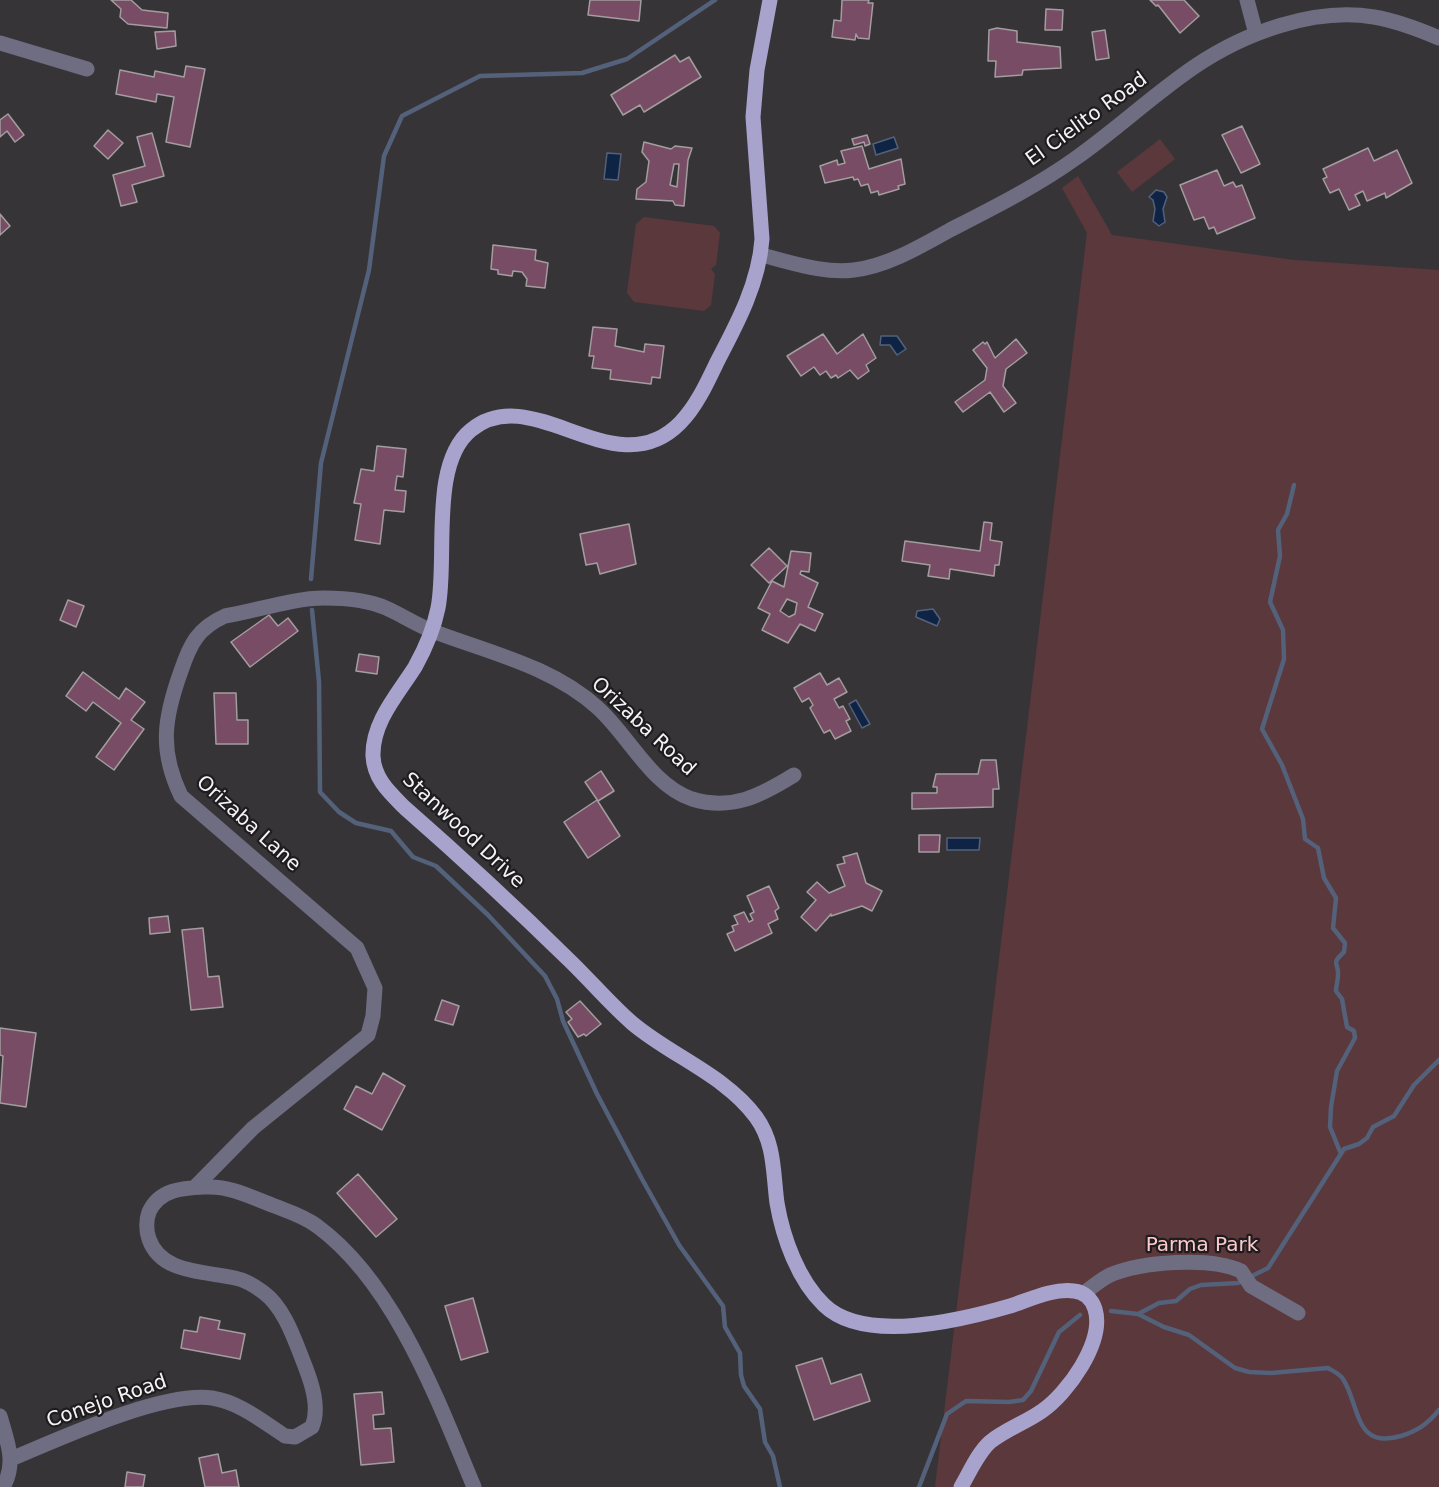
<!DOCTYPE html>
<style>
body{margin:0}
canvas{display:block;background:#373438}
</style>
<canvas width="1439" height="1487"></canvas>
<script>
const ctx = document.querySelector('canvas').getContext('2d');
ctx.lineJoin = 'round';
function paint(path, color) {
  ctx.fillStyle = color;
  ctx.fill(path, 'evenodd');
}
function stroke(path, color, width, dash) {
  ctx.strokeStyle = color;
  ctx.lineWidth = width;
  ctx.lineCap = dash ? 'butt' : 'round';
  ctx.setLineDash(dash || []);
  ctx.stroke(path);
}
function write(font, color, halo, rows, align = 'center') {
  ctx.font = font + ' "DejaVu Sans",sans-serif';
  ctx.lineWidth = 4.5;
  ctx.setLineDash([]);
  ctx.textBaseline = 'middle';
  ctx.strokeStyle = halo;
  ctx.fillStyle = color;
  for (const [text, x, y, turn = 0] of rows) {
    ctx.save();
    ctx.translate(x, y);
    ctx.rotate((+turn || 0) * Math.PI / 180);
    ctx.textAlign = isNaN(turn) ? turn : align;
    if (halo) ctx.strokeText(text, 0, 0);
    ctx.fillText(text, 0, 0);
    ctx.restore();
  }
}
paint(new Path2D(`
 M 1160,139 L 1175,159 L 1132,192 L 1117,172 Z
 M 1078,176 L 1112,235 L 1294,260 L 1439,270 L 1439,1487 L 935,1487 L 1087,233 L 1062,188 Z
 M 644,217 L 714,226 L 720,233 L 716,265 L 711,269 L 715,274 L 711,305 L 704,311 L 634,302 L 627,293 L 636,224 Z`), '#5a383b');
const water = new Path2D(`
 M 894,137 L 898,148 L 876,155 L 873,144 Z
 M 607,153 L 621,154 L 618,180 L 604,179 Z
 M 1156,190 L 1164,192 L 1167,197 L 1163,209 L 1165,222 L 1159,226 L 1153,221 L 1155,209 L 1153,200 L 1149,197 Z
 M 881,336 L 897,336 L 906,349 L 897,355 L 890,345 L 880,345 Z
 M 933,609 L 940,619 L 937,626 L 916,617 L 917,611 Z
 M 856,700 L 870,724 L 862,728 L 849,704 Z
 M 947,838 L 980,838 L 979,850 L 947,850 Z`);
paint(water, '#0f2345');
stroke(water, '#54617a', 1.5);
stroke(new Path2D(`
 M 1294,485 L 1287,514 L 1278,530 L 1280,556 L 1270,602 L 1283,630 L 1284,659 L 1262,729 L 1282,765 L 1303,819 L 1305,839 L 1318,848 L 1324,878 L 1336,898 L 1333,928 L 1345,943 L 1344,952 C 1330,965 1339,962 1338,975 C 1338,981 1336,986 1336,991 L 1342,999 L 1347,1027 L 1354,1031 L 1355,1038 L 1337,1071 L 1331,1107 L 1330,1127 L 1341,1154
 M 311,579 L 321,463 L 369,270 L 384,156 L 402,116 L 480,76 L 582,73 L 627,59 L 715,0
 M 312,610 L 319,682 L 320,792 L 339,812 L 356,823 L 391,831 L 413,857 L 436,866 L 488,915 L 545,976 L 557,999 L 563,1021 L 597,1094 L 642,1179 L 679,1245 L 723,1306 L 725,1327 L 740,1353 L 741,1375 L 744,1386 L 760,1409 L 765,1442 L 773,1456 L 780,1487
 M 1111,1311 L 1138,1314 L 1159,1303 L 1176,1301 L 1190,1289 L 1201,1285 L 1238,1283 L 1268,1268 L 1344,1149 L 1359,1144 L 1367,1138 L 1373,1127 L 1394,1116 L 1414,1085 L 1439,1060
 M 1138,1314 L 1164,1327 L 1189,1335 L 1235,1368 L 1249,1372 L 1271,1373 L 1328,1368 C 1333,1371 1340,1374 1343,1379 C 1360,1405 1354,1450 1401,1436 C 1417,1431 1428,1424 1439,1410
 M 919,1487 L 947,1414 L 966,1401 L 1009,1402 L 1023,1400 L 1031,1391 L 1059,1332 L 1080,1315`), '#54617a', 4.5);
const building = new Path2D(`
 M 111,0 L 131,0 L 142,10 L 168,13 L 167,28 L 128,24 L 120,17 L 121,9 Z
 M 590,0 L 641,0 L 639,21 L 588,15 Z
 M 842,0 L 869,0 L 868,3 L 873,3 L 869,39 L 858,38 L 856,34 L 855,40 L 832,37 L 834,20 L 841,21 Z
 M 1150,0 L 1184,0 L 1199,16 L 1180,33 L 1158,5 L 1156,6 Z
 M 1046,9 L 1063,10 L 1062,30 L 1045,30 Z
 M 997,28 L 1017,31 L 1017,42 L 1060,47 L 1061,68 L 1023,70 L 1022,75 L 995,77 L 996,61 L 988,61 L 989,30 Z
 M 1105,30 L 1109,58 L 1096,60 L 1092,32 Z
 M 175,31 L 176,46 L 157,49 L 155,32 Z
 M 675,55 L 680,62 L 689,57 L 701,77 L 644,112 L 640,105 L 623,115 L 611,95 Z
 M 186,66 L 205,69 L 190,147 L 166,142 L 174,97 L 157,94 L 156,102 L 116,94 L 120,70 L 154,77 L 155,71 L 184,77 Z
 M 8,114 L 24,135 L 15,142 L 7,131 L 0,137 L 0,120 Z
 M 1242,126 L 1260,164 L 1241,173 L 1222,135 Z
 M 108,130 L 123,143 L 108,159 L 94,146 Z
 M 152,133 L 164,176 L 132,185 L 137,202 L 121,206 L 113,175 L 145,166 L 137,137 Z
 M 867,135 L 870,144 L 865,146 L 864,142 L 854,145 L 852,139 Z
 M 644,142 L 671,149 L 675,146 L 692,148 L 688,160 L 684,206 L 675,205 L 673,201 L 636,199 L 637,189 L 646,182 L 649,161 L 642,152 ZM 674,164 L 679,164 L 677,187 L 670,185 Z
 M 862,146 L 869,169 L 901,159 L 905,184 L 898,186 L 899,189 L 879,195 L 878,191 L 871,193 L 868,184 L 861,186 L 858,179 L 854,180 L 853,177 L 825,183 L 820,166 L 837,160 L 838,165 L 845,163 L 841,151 Z
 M 1368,148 L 1374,161 L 1397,150 L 1412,183 L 1386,198 L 1385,193 L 1367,201 L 1363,191 L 1355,195 L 1360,205 L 1349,210 L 1339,189 L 1330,193 L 1323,179 L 1327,177 L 1323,169 Z
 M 1217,170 L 1224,186 L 1233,182 L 1236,187 L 1242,185 L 1255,218 L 1217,234 L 1214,227 L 1209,229 L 1204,217 L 1194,220 L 1180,185 Z
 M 0,214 L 10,226 L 0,235 Z
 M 493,245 L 536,250 L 535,260 L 548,263 L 545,288 L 526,286 L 527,279 L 522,272 L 513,271 L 512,276 L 498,274 L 498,270 L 491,269 Z
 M 593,327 L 617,329 L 615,346 L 644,352 L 645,344 L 664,346 L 660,378 L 652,377 L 651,384 L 610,379 L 611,370 L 592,368 L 594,356 L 589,356 Z
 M 823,334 L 837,354 L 863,334 L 876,358 L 866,365 L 869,371 L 858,379 L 850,370 L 838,378 L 836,375 L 831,378 L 826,371 L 820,375 L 814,367 L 801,376 L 787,356 Z
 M 1016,339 L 1027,353 L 1006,369 L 1003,386 L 1016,403 L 1004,412 L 990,392 L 963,412 L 955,402 L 985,380 L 987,368 L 973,350 L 983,342 L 985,344 L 987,342 L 995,358 Z
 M 377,446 L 406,449 L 403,477 L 397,476 L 395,490 L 406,491 L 404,512 L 384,510 L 380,544 L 355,540 L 361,504 L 354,503 L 361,469 L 374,471 Z
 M 984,522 L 992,523 L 990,540 L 1002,542 L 999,565 L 995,565 L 994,576 L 950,569 L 949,579 L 928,576 L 930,565 L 902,561 L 905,541 L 980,551 Z
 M 629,524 L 636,564 L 600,574 L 597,563 L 586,565 L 580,534 Z
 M 769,548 L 787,566 L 769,583 L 751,565 Z
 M 791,551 L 811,553 L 809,572 L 801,571 L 800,574 L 818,583 L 808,607 L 823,614 L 815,631 L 800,624 L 788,643 L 762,630 L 770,614 L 758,608 L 772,581 L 784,587 ZM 787,599 L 797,603 L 795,614 L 789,617 L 780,611 Z
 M 68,600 L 84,606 L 76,627 L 60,620 Z
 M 269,615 L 278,626 L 288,618 L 298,631 L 250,667 L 231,642 Z
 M 359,654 L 379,657 L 377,674 L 356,671 Z
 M 83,672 L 119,699 L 126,688 L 145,702 L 131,720 L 144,729 L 114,770 L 96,757 L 121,723 L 93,702 L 86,711 L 66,696 Z
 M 820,673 L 827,685 L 839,678 L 847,692 L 834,699 L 839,708 L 843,706 L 850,719 L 846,721 L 851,731 L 835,739 L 830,730 L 824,733 L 810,708 L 813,705 L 809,698 L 802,702 L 794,688 Z
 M 214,693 L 236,693 L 237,720 L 248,720 L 248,744 L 216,744 Z
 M 981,760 L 996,760 L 999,789 L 993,789 L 993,807 L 912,809 L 912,793 L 937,793 L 937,787 L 933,787 L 936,774 L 978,774 Z
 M 601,771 L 614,791 L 598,801 L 585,782 Z
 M 597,800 L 620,836 L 588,858 L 564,822 Z
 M 919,835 L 940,835 L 939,852 L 919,852 Z
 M 857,853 L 866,883 L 882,891 L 872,911 L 862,906 L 831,916 L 831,914 L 816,931 L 801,917 L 816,900 L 807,892 L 817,882 L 829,893 L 845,886 L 837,865 L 845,863 L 843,857 Z
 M 769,886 L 779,908 L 775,911 L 778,919 L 768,924 L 772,933 L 735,951 L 727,934 L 734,931 L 732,926 L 738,924 L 734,916 L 744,912 L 749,922 L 753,920 L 750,914 L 754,912 L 747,896 Z
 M 168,916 L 170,932 L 150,934 L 149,918 Z
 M 203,928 L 208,977 L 219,976 L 223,1007 L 191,1010 L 182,930 Z
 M 442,1000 L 459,1006 L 453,1025 L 435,1020 Z
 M 580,1001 L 601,1024 L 586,1036 L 584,1034 L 578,1037 L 568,1022 L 572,1019 L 566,1012 Z
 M 0,1028 L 36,1033 L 26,1107 L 0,1103 L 3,1056 L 0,1055 Z
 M 383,1073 L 405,1086 L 382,1130 L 344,1109 L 356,1086 L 372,1094 Z
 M 358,1174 L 397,1219 L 376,1237 L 337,1193 Z
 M 473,1298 L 488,1352 L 461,1360 L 445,1306 Z
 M 200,1317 L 220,1321 L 218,1329 L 245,1334 L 240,1359 L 181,1348 L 184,1330 L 197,1332 Z
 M 822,1358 L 831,1384 L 861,1374 L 870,1401 L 814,1420 L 796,1366 Z
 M 382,1392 L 384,1414 L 373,1415 L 374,1429 L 391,1428 L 394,1462 L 361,1465 L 354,1394 Z
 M 218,1454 L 222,1473 L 236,1470 L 239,1487 L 205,1487 L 199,1458 Z
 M 127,1472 L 145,1475 L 143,1487 L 125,1487 Z`);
paint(building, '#784c64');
stroke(building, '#a29d9f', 1.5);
stroke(new Path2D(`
 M 1247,0 L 1256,34
 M 0,43 L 87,69
 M 761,255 C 791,262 823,274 854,270 C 888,266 921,246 950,230 C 993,208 1037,186 1076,158 C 1117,129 1153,95 1194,67 C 1244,33 1314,7 1374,17 C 1397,21 1418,29 1439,38
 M 195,1187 L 253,1128 L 368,1035 L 373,1016 L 375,988 L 357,948 L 181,796 C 159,750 164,718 181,671 C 190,644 198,628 225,616 C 256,611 293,598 324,598 C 343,598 368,600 386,608 C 402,615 418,626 435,632 C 491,653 553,667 598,708 C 629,736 651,785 692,799 C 732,811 760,796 794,775
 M 1083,1294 C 1092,1287 1100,1280 1110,1275 C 1141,1262 1210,1256 1241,1271 L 1251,1286 L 1298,1313
 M 0,1416 C 7,1441 17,1463 3,1487
 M 11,1459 C 59,1439 162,1391 212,1398 C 239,1402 262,1421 285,1436 L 295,1437 L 312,1427 C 320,1408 312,1384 305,1366 C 295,1341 285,1308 263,1292 C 255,1286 245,1280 235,1278 C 205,1271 161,1274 149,1239 C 146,1231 146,1220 149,1212 C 160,1188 184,1188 207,1187 C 230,1186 251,1197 272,1205 C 287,1211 304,1216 317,1226 C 395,1283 438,1401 474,1487`), '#6f6d81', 15);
stroke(new Path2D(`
 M 770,0 L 757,70 L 753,117 L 762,239 C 759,283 737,324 717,362 C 707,383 696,407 680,423 C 615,489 533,379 471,430 C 429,464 448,558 438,608 C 434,628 425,649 415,667 C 398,694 372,722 373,756 C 374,779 390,793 405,808 C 461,857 515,907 568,959 C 590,980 609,1003 632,1023 C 671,1056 725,1075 756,1117 C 775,1143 773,1173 777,1203 C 783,1238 798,1280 824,1305 C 864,1344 962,1320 1010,1306 C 1029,1300 1053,1288 1074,1291 C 1084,1292 1092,1299 1095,1309 C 1105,1342 1067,1394 1042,1411 C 1025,1423 1006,1429 990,1442 C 977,1454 970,1472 961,1487`), '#a7a3cc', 15);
write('20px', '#f4f3f5', '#1e1c1e', [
 ["El Cielito Road",1087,120,-36],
 ["Orizaba Road",643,727,43],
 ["Orizaba Lane",248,824,42],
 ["Stanwood Drive",463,831,43],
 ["Conejo Road",107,1402,-19]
]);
write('20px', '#fdc9cb', '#1e1c1e', [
 ["Parma Park",1202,1246]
]);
</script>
